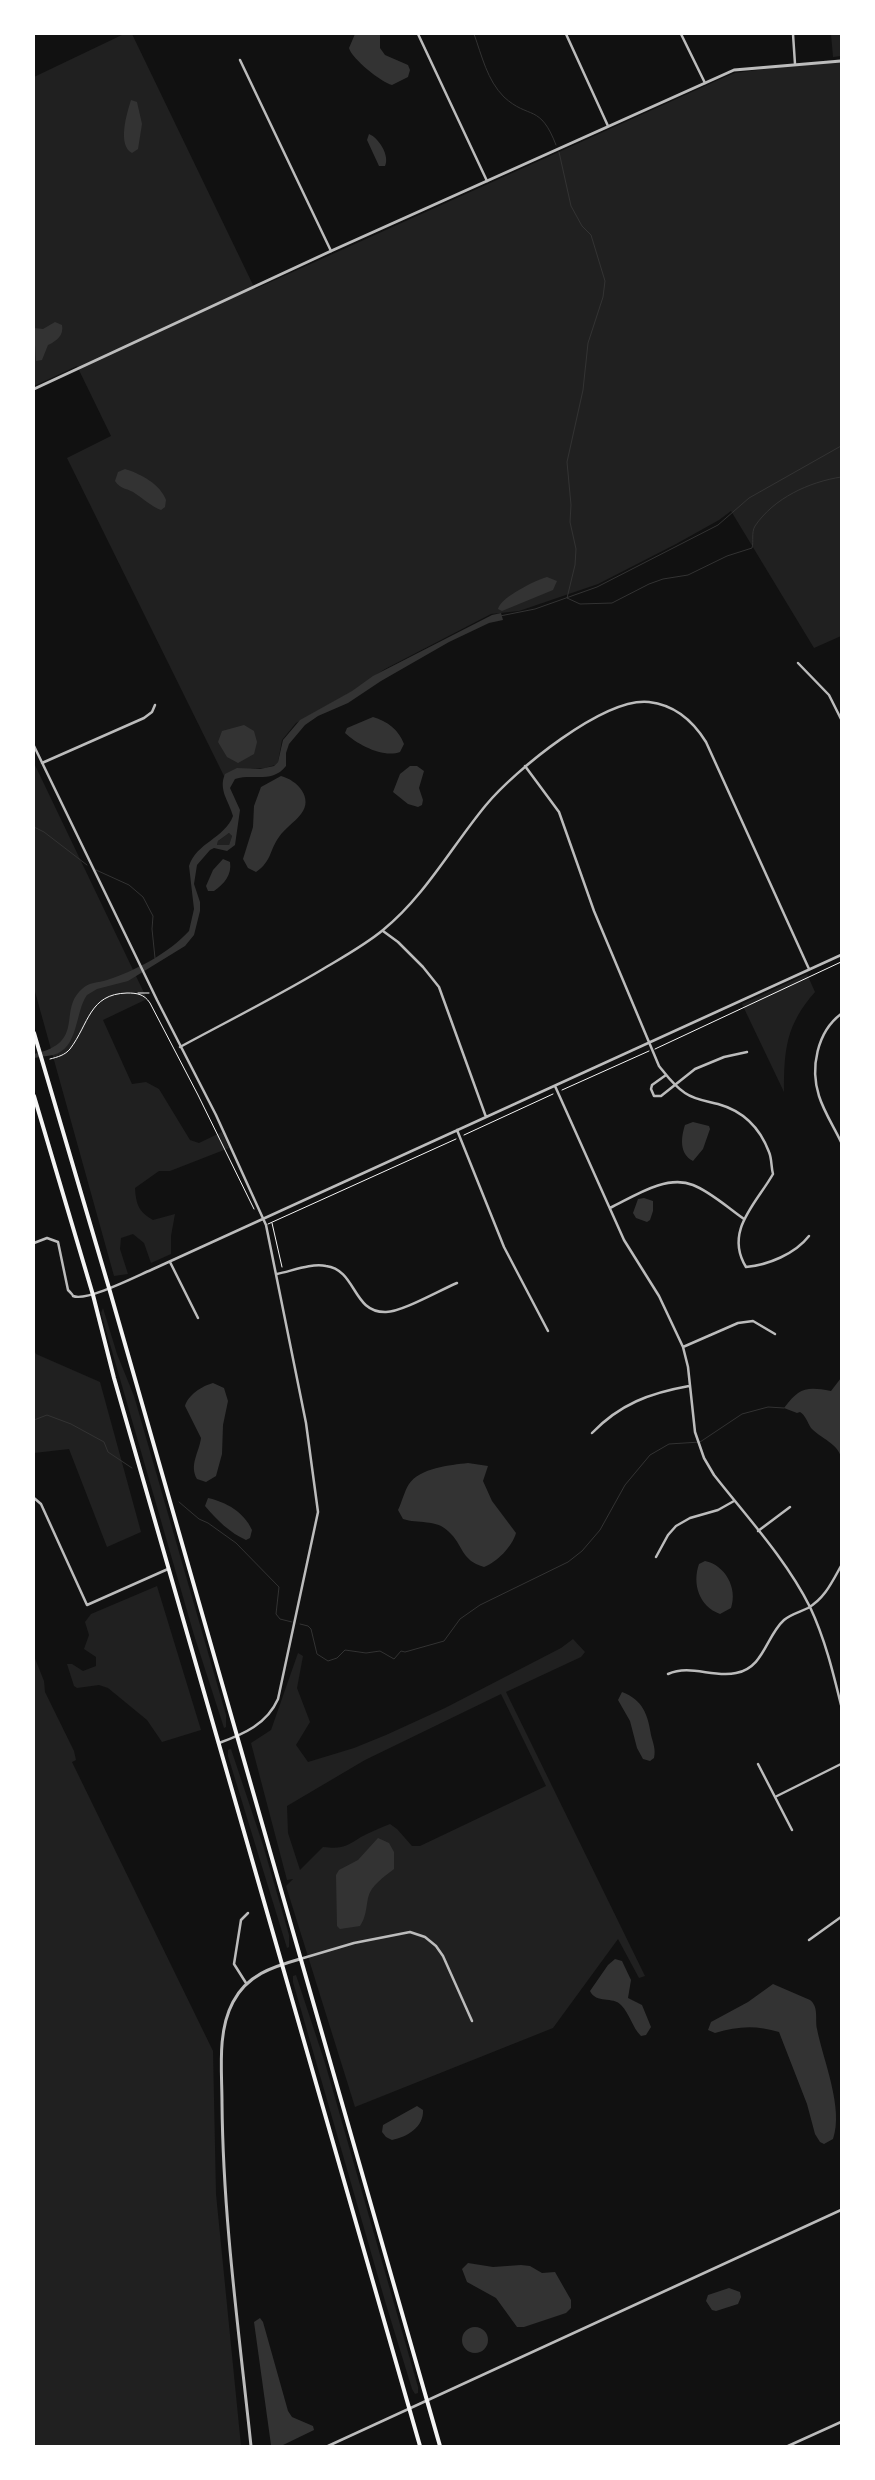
<!DOCTYPE html>
<style>
body{margin:0}
#map{position:relative;width:875px;height:2480px;overflow:hidden;background:#111;font-family:"IBM Plex Sans",sans-serif}
canvas{display:block}
.frame{position:absolute;inset:0;border:35px solid #fff;pointer-events:none}
</style>
<div id="map">
<canvas width="875" height="2480"></canvas>
<div class="frame"></div>
</div>
<script>
const ctx = document.querySelector('canvas').getContext('2d');
ctx.lineJoin = 'round';
function paint(path, color) {
  ctx.fillStyle = color;
  ctx.fill(path, 'evenodd');
}
function stroke(path, color, width, dash) {
  ctx.strokeStyle = color;
  ctx.lineWidth = width;
  ctx.lineCap = dash ? 'butt' : 'round';
  ctx.setLineDash(dash || []);
  ctx.stroke(path);
}
paint(new Path2D(`
 M 124,34 L 132,34 L 255,289 L 725,77 L 735,73 L 841,59 L 841,636 L 814,648 L 731,511 L 719,520 L 676,544 L 598,584 L 519,611 L 491,614 L 385,669 L 351,692 L 296,723 L 282,740 L 278,762 L 275,765 L 265,768 L 235,770 L 225,778 L 67,458 L 111,436 L 77,366 L 34,386 L 34,77 Z
 M 831,34 L 841,34 L 841,56 L 833,57 Z
 M 34,763 L 147,999 L 103,1020 L 132,1084 L 146,1082 L 159,1089 L 190,1140 L 199,1143 L 222,1132 L 229,1148 L 170,1171 L 159,1171 L 135,1188 C 136,1205 139,1212 153,1220 L 175,1214 L 171,1236 L 171,1254 L 151,1263 L 144,1243 L 133,1234 L 121,1238 L 120,1249 L 128,1274 L 114,1276 L 34,988 Z
 M 229,833 L 232,836 L 229,845 L 217,845 L 218,841 Z
 M 807,974 L 815,992 C 786,1025 784,1049 784,1092 L 742,1004 Z
 M 103,1308 L 117,1354 L 134,1396 L 226,1715 L 226,1727 L 224,1728 L 194,1635 L 101,1313 Z
 M 34,1350 L 36,1354 L 100,1382 L 141,1532 L 107,1547 L 69,1449 L 34,1453 Z
 M 157,1586 L 201,1730 L 162,1742 L 147,1720 L 108,1688 L 99,1685 L 77,1688 L 74,1686 L 67,1664 L 72,1664 L 83,1671 L 96,1666 L 96,1657 L 84,1649 L 89,1635 L 85,1622 L 91,1614 Z
 M 573,1639 L 585,1652 L 581,1657 L 506,1692 L 645,1976 L 639,1978 L 618,1939 L 553,2028 L 355,2107 L 286,1886 L 293,1879 L 287,1880 L 251,1743 L 271,1730 L 298,1653 L 303,1656 L 297,1688 L 310,1722 L 296,1745 L 308,1762 L 354,1748 L 386,1735 L 445,1708 L 561,1648 ZM 501,1694 L 546,1786 L 420,1846 L 412,1846 L 397,1829 L 390,1824 C 380,1828 370,1832 361,1837 C 345,1847 343,1849 323,1847 L 300,1870 L 288,1833 L 287,1806 L 365,1760 Z
 M 34,1656 L 44,1681 L 45,1692 L 74,1751 L 76,1760 L 72,1762 L 213,2051 L 216,2194 L 241,2446 L 34,2446 Z
 M 231,1749 L 263,1845 L 289,1935 L 289,1947 L 287,1948 L 228,1756 L 228,1750 Z
 M 296,1975 L 325,2063 L 418,2387 L 418,2393 L 415,2394 L 412,2389 L 385,2301 L 293,1982 L 293,1976 Z`), '#202020');
paint(new Path2D(`
 M 355,34 L 380,34 L 380,48 L 385,55 L 408,65 L 410,70 L 408,77 L 392,85 C 381,82 352,59 349,48 Z
 M 131,100 L 137,102 L 142,124 L 138,149 L 132,153 C 117,145 127,113 131,100 Z
 M 369,134 C 379,138 390,156 385,166 L 379,166 L 367,140 Z
 M 55,322 L 62,325 C 64,335 57,341 48,345 L 42,360 L 36,361 L 34,328 L 43,329 Z
 M 125,469 C 141,474 160,484 166,500 L 165,507 L 161,510 C 151,506 145,500 136,494 C 128,488 121,490 115,481 L 118,472 Z
 M 547,577 L 557,581 L 553,590 L 502,611 L 498,609 C 501,597 536,580 547,577 Z
 M 501,613 L 503,620 L 489,623 L 449,642 L 381,681 L 348,703 L 318,716 L 305,725 L 289,744 L 286,753 L 286,766 C 272,784 253,773 235,779 L 230,788 L 240,810 L 235,845 L 227,851 L 214,848 L 210,850 L 197,865 L 194,884 L 200,902 L 200,911 L 194,935 L 185,946 L 128,981 L 97,989 L 87,995 C 75,1011 79,1049 53,1055 C 47,1056 40,1057 34,1058 L 34,1054 C 87,1042 57,1011 82,989 C 89,982 98,983 107,980 C 135,971 169,953 189,931 L 194,909 L 189,866 C 196,843 225,838 233,816 C 229,801 218,790 225,774 L 237,768 L 260,769 L 274,766 L 278,762 L 283,740 L 300,720 L 352,691 L 373,676 L 492,615 ZM 229,833 L 232,836 L 229,845 L 217,845 L 218,841 Z
 M 373,717 C 387,721 399,730 404,744 L 400,752 C 383,758 358,745 345,733 L 347,728 Z
 M 244,725 L 254,731 L 257,742 L 254,754 L 238,763 L 227,757 L 218,742 L 222,731 Z
 M 410,766 L 417,766 L 424,771 L 419,788 L 423,800 L 422,805 L 418,807 L 408,804 L 393,792 L 400,774 Z
 M 281,776 C 297,780 314,798 301,814 C 294,823 285,828 279,837 C 269,851 272,861 256,872 L 248,868 L 243,859 L 253,827 L 254,806 L 261,787 Z
 M 223,859 L 230,862 C 232,875 224,884 214,891 L 208,891 L 206,886 L 213,870 Z
 M 693,1122 L 709,1126 L 710,1129 L 703,1149 L 693,1161 C 679,1154 681,1137 685,1125 Z
 M 644,1198 L 653,1201 L 653,1211 L 650,1220 L 647,1222 L 636,1218 L 633,1213 L 638,1199 Z
 M 841,1378 L 841,1458 C 839,1444 820,1438 811,1428 C 807,1422 806,1416 800,1412 L 797,1413 L 784,1408 C 799,1388 806,1386 831,1391 Z
 M 213,1383 L 224,1388 L 228,1401 L 223,1425 L 222,1454 L 216,1476 L 206,1482 L 197,1479 C 189,1465 199,1453 201,1438 L 185,1406 C 188,1395 202,1386 213,1383 Z
 M 468,1463 L 488,1466 L 483,1481 L 492,1501 L 516,1533 C 512,1547 497,1562 484,1567 C 460,1560 464,1545 448,1531 C 436,1519 418,1524 403,1519 L 398,1510 C 402,1502 404,1492 409,1484 C 420,1468 450,1465 468,1463 Z
 M 208,1498 C 226,1502 244,1512 252,1530 L 250,1538 L 246,1540 C 230,1533 217,1520 205,1506 Z
 M 705,1561 C 725,1565 738,1588 731,1608 L 720,1614 C 699,1606 692,1584 699,1564 Z
 M 622,1692 C 643,1700 648,1715 651,1735 C 653,1743 656,1749 654,1758 L 650,1761 L 643,1759 L 637,1748 L 630,1721 L 618,1700 Z
 M 378,1838 L 389,1843 L 394,1852 L 394,1869 C 384,1877 371,1885 368,1898 C 366,1908 366,1917 360,1926 L 340,1929 L 337,1926 L 336,1875 L 339,1870 L 358,1860 Z
 M 615,1959 L 622,1961 L 631,1980 L 628,1998 L 642,2005 L 651,2027 L 646,2035 L 641,2036 C 632,2027 630,2014 621,2005 C 613,1996 596,2004 590,1991 L 608,1965 Z
 M 773,1984 L 810,2000 C 819,2007 815,2019 817,2029 C 823,2060 844,2108 833,2139 L 824,2144 L 820,2142 L 815,2134 L 807,2104 L 779,2032 C 756,2025 738,2026 715,2033 L 708,2030 L 711,2022 L 748,2002 Z
 M 417,2106 L 423,2110 C 424,2127 407,2137 392,2140 L 386,2137 L 382,2132 L 383,2125 Z
 M 468,2263 L 493,2267 L 521,2265 L 530,2266 L 542,2273 L 555,2272 L 571,2300 L 571,2308 L 566,2313 L 524,2327 L 517,2327 L 496,2298 L 467,2282 L 462,2269 Z
 M 729,2288 L 740,2292 L 741,2297 L 738,2304 L 716,2311 L 712,2310 L 706,2301 L 708,2295 Z
 M 260,2318 L 263,2322 L 288,2411 L 292,2417 L 313,2426 L 314,2430 L 281,2446 L 271,2445 L 254,2322 Z
 M462 2340a13 13 0 1 1 26 0a13 13 0 1 1-26 0Z`), '#333');
stroke(new Path2D(`
 M 474,34 C 482,56 487,80 504,97 C 529,120 540,103 556,145
 M 559,152 L 571,206 L 582,226 L 591,235 L 605,281 L 603,297 L 588,343 L 583,390 L 567,462 L 571,505 L 570,522 L 576,549 L 575,565 L 567,598 L 580,604 L 612,603 L 649,584 L 663,579 L 688,575 L 727,556 L 752,548 C 754,541 751,533 755,526 C 774,498 809,482 841,477
 M 500,616 L 535,609 L 597,587 L 718,525 L 749,498 L 841,446
 M 34,827 L 44,832 L 87,865
 M 96,870 L 129,885 L 143,897 L 153,916 L 152,929 L 155,958
 M 34,1420 L 47,1415 L 71,1424 L 104,1442 L 108,1452 L 132,1468
 M 179,1502 L 199,1519 L 208,1523 L 236,1543 L 279,1587 L 276,1614 L 280,1619 L 292,1622
 M 300,1624 L 308,1626 L 311,1629 L 317,1654 L 328,1661 L 337,1658 L 345,1650 L 366,1653 L 380,1651 L 394,1659 L 401,1651 L 405,1652 L 444,1641 L 460,1619 L 480,1605 L 568,1562 L 582,1551 L 600,1530 L 625,1485 L 650,1455 L 669,1444 L 700,1442 L 742,1414 L 768,1407 L 784,1408`), '#333', 1);
stroke(new Path2D(`
 M 138,993 L 149,993
 M 655,1049 L 841,962
 M 50,1059 C 58,1057 65,1055 70,1049 C 89,1024 89,994 127,993 C 137,993 144,994 150,1003 L 198,1095 L 254,1209
 M 562,1090 L 649,1051
 M 464,1135 L 553,1094
 M 272,1223 L 282,1267
 M 268,1224 L 456,1139`), '#f5f5f5', 1);
stroke(new Path2D(`
 M 418,34 L 487,181
 M 566,34 L 608,126
 M 681,34 L 705,83
 M 793,34 L 795,64
 M 240,60 L 331,251
 M 798,663 L 829,695 L 841,719
 M 34,746 L 157,1000 L 216,1115 L 266,1225 L 306,1423 L 318,1512 L 278,1699 C 267,1724 244,1734 219,1743
 M 42,763 L 144,718 L 152,712 L 155,705
 M 525,766 L 559,812 L 594,911 L 659,1066 C 667,1076 674,1086 685,1093 C 695,1100 707,1101 718,1104 C 743,1111 760,1128 769,1152 C 772,1159 771,1167 773,1174 C 756,1204 724,1231 746,1267 C 768,1265 795,1254 809,1236
 M 383,931 L 398,942 L 423,967 L 439,987 L 486,1117
 M 841,1014 C 817,1032 810,1068 819,1096 C 824,1112 834,1127 841,1142
 M 180,1047 C 228,1021 276,997 323,969 C 343,957 365,945 383,930 C 425,896 452,846 486,805 C 514,771 604,697 649,702 C 675,705 693,721 706,742 L 809,969
 M 666,1075 L 652,1085 L 651,1089 L 654,1096 L 661,1096 L 695,1069 L 724,1057 L 747,1052
 M 555,1086 L 624,1240 L 659,1296 L 683,1347 L 688,1367 L 695,1432 L 704,1458 L 714,1475 C 747,1517 786,1559 810,1607 C 825,1639 833,1672 841,1705
 M 457,1130 L 504,1247 L 548,1331
 M 610,1208 C 633,1197 666,1174 693,1185 C 711,1192 728,1208 744,1219
 M 34,1243 L 47,1238 L 58,1242 L 68,1290 C 69,1291 73,1295 73,1296 C 86,1302 137,1276 151,1270 L 841,955
 M 170,1262 L 198,1318
 M 277,1274 C 292,1271 311,1263 326,1266 C 357,1270 352,1313 386,1312 C 402,1312 440,1290 457,1283
 M 683,1347 L 738,1323 L 753,1321 L 775,1334
 M 592,1433 C 620,1404 650,1393 689,1386
 M 34,1498 L 41,1504 L 87,1605 L 168,1569
 M 758,1531 L 790,1507
 M 656,1557 L 668,1535 L 676,1526 L 690,1518 L 718,1510 L 734,1501
 M 668,1674 C 690,1664 713,1678 736,1673 C 764,1668 766,1636 784,1620 C 791,1614 800,1612 808,1608 C 825,1598 832,1582 841,1566
 M 758,1764 L 792,1830
 M 775,1797 L 841,1764
 M 809,1940 L 841,1917
 M 300,1959 L 354,1943 L 410,1932 L 425,1937 L 436,1946 L 443,1956 L 472,2021
 M 246,1983 L 234,1964 L 241,1920 L 248,1913
 M 328,2446 L 841,2210
 M 788,2446 L 841,2422`), '#bcbcbc', 2.5);
stroke(new Path2D(`
 M 34,389 L 331,251 L 734,70 L 841,61
 M 251,2446 C 239,2332 223,2218 222,2103 C 222,2071 217,2032 233,2002 C 247,1975 272,1967 300,1959`), '#bcbcbc', 3);
stroke(new Path2D(`
 M 34,1033 L 109,1288 L 440,2446
 M 34,1096 L 93,1295 L 114,1378 L 420,2446`), '#f5f5f5', 4);
</script>
